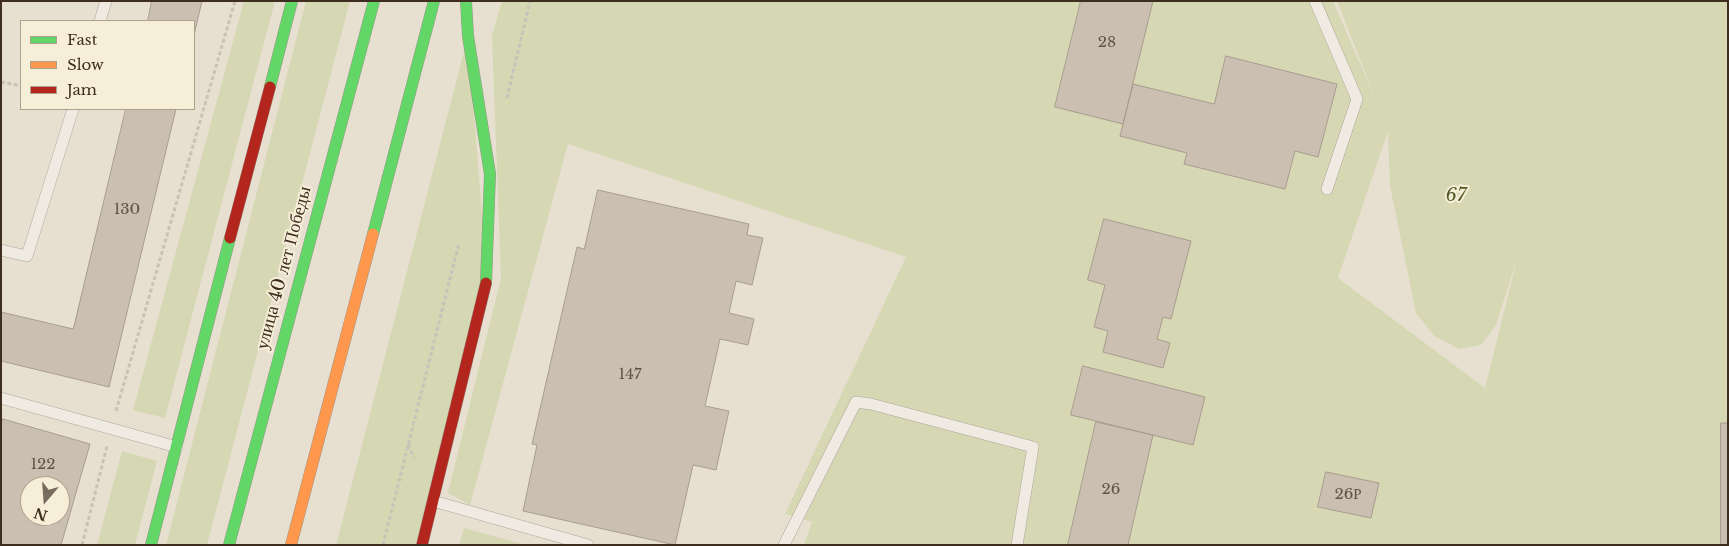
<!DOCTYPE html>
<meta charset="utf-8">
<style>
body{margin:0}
#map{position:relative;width:1729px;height:546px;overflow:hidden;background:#e7e0d1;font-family:"Libre Baskerville",serif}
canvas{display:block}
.frame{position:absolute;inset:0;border:2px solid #3d2e20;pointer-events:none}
.legend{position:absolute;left:20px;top:20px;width:175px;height:90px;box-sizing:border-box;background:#f7eed8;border:1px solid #ada18e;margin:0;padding:6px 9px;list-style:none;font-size:15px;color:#3d2e20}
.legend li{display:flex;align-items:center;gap:10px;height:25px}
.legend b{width:25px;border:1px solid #ada18e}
.north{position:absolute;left:20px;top:476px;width:50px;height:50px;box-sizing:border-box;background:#f7eed8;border:1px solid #ada18e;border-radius:50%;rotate:198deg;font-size:14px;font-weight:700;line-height:20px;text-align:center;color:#3d2e20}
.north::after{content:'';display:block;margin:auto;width:18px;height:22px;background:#786c5e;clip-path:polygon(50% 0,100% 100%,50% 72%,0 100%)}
</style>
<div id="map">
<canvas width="1729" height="546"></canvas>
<div class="frame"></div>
<ul class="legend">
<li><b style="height:6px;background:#63d668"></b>Fast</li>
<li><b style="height:6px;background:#ff974d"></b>Slow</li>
<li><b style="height:6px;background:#b3261e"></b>Jam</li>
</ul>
<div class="north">N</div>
</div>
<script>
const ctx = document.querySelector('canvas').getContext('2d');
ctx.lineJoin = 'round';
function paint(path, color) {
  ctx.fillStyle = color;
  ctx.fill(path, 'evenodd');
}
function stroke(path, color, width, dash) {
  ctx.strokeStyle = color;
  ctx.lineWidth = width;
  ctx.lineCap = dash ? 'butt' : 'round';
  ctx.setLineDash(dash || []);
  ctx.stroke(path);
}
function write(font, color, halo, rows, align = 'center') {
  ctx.font = font + ' "Libre Baskerville",serif';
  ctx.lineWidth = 4;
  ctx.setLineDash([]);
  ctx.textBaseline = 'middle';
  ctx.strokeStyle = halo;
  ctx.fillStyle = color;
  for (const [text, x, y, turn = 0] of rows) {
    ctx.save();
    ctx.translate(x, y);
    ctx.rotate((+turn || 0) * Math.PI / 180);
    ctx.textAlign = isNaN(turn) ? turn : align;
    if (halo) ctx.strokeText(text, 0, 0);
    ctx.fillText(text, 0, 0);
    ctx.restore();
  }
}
paint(new Path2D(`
 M 244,1 L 275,1 L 165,418 L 133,410 Z
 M 306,1 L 350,1 L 207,545 L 166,545 Z
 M 502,1 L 1333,1 L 1377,103 L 1337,1 L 1728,1 L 1728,545 L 804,545 L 812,522 L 785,514 L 906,257 L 568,144 L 470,505 L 448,493 L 501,278 L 492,35 ZM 1388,131 L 1390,186 L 1416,313 L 1434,336 L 1459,349 L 1481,345 L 1496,325 L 1517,259 L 1485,388 L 1338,278 Z
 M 468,36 L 487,278 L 420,545 L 336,545 Z
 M 122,451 L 157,461 L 135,545 L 97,545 Z
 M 464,528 L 525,545 L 459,545 Z`), '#d6d7b3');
const building = new Path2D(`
 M 152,1 L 202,1 L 194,35 L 194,21 L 148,21 Z
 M 1081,1 L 1153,1 L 1123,124 L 1055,107 Z
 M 1226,56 L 1337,84 L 1318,157 L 1295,151 L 1285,189 L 1184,164 L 1187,153 L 1120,136 L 1133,84 L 1214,104 Z
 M 126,109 L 176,109 L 109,387 L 1,361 L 1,312 L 73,329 Z
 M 598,190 L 749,224 L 747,235 L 763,238 L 752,285 L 736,281 L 729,313 L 754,319 L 748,345 L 720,339 L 705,406 L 729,411 L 716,470 L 693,465 L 675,545 L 523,511 L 537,445 L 532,444 L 577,247 L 584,249 Z
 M 1104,219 L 1191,241 L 1171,319 L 1163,317 L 1157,339 L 1170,343 L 1163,368 L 1103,352 L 1108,331 L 1094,327 L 1105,285 L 1088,280 Z
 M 1083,366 L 1205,397 L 1193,445 L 1071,415 Z
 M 3,419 L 90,444 L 61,545 L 1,545 L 1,427 ZM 30,486 L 60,486 L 60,516 L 30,516 Z
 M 1096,422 L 1153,435 L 1128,545 L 1068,545 Z
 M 1721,423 L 1728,423 L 1728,545 L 1721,545 Z
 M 1326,472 L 1379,483 L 1371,518 L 1318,507 Z`);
paint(building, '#cbbfb2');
stroke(building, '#a89c90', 1);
const lane = new Path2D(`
 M 1315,1 L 1357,99 L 1327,189
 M 100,21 L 106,1
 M 1,250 L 27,256 L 73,109
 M 1,398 L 177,447
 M 433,501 L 588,545
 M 784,545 L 856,402 L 871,404 L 1033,447 L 1017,545`);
const fast = new Path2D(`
 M 466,1 L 468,36 L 490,174 L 486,283
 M 270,87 L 292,1
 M 373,234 L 434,1
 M 151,545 L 230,238
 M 229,545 L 374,1`);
const slow = new Path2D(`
 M 291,545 L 373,234`);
const jam = new Path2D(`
 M 230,238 L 270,87
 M 422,545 L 486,283`);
stroke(lane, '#ada599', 12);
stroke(fast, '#9c958a', 12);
stroke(slow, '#9c958a', 12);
stroke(jam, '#9c958a', 12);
stroke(new Path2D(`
 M 1,82 L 21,86
 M 507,98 L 530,1
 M 116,411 L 235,1
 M 408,445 L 414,458
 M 82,545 L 107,446
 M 383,545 L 459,243`), '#c8c2b9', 3, [4, 2.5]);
stroke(lane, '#efebe3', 11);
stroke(fast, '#63d668', 11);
stroke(slow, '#ff974d', 11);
stroke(jam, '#b3261e', 11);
write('15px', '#605244', null, [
 ["28",1107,43],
 ["130",127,210],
 ["147",630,375],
 ["122",43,465],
 ["26",1111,490],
 ["26Р",1348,495]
]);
write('italic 18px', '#4d5a26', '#f7eed8', [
 ["67",1456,196]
]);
write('18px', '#3d2e20', '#f7eed8', [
 ["улица 40 лет Победы",284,268,-75]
]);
</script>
